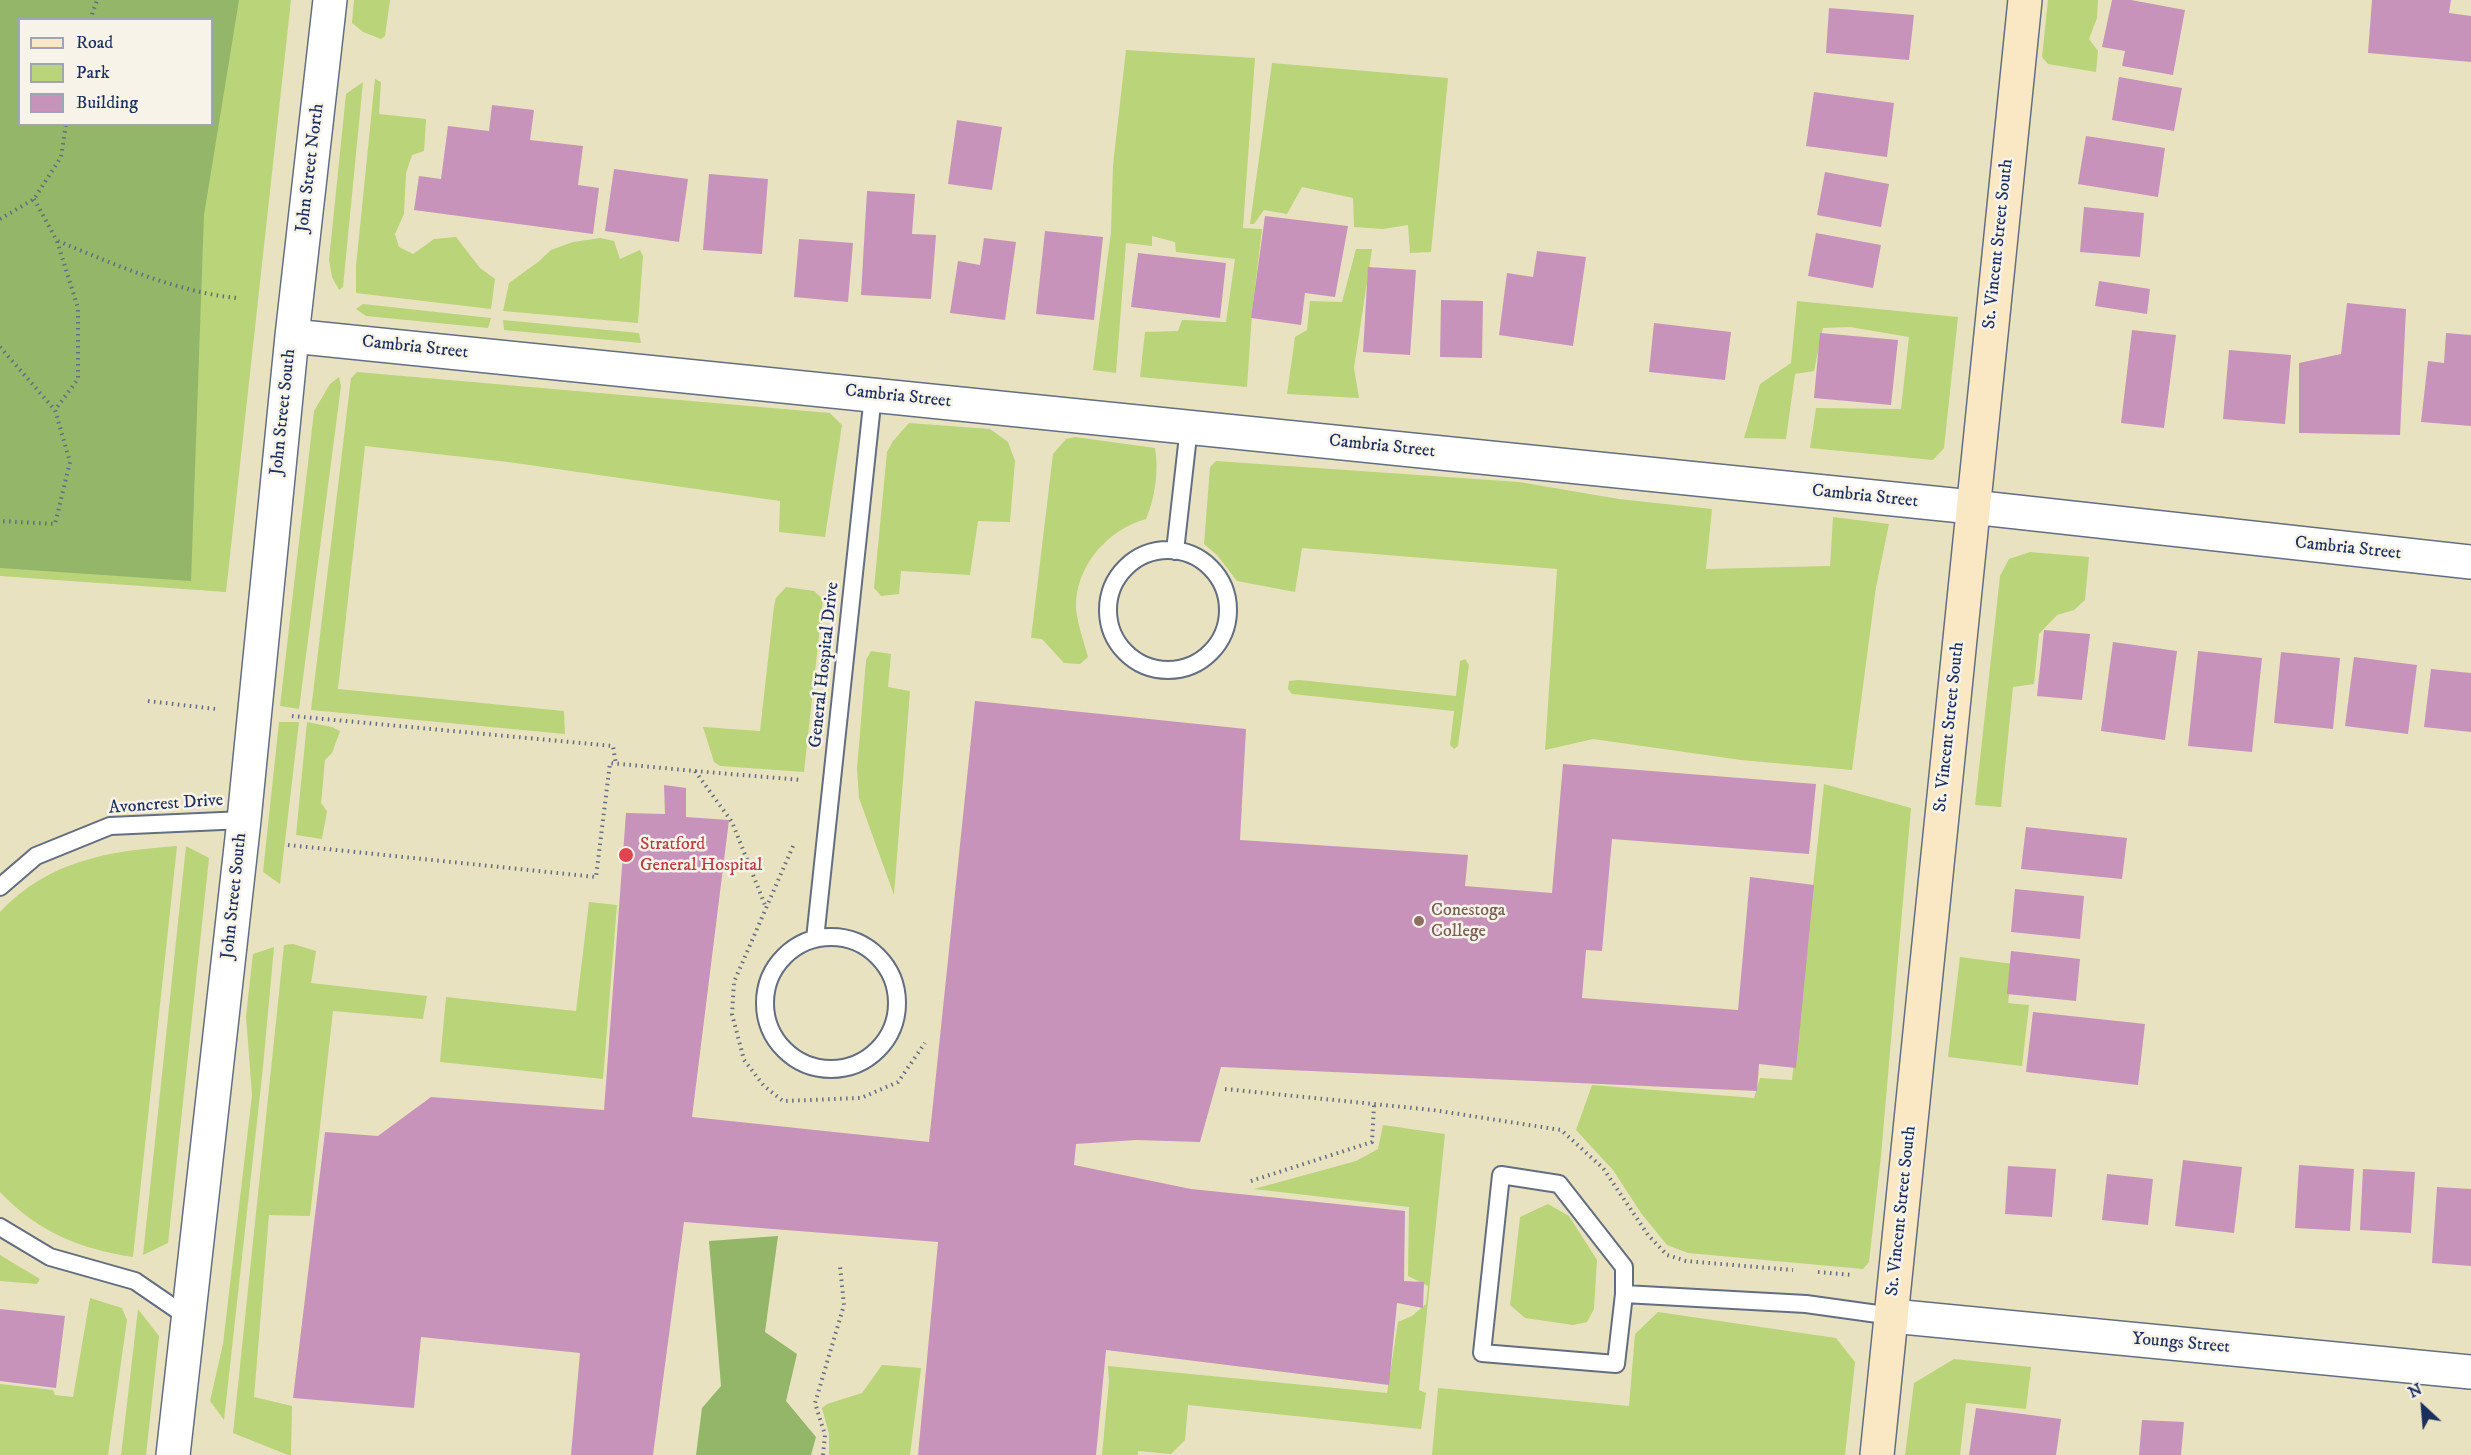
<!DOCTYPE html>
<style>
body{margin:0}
#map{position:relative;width:2471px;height:1455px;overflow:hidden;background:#e9e2c0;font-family:"IM FELL DW Pica",serif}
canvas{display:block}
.legend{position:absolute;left:18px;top:18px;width:195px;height:108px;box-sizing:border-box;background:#f7f3e8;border:2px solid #9fa5b1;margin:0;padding:8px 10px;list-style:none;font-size:18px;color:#1b2f5e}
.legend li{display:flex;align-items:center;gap:12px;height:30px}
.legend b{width:30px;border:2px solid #9fa5b1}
.north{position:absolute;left:2393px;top:1377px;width:60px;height:60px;-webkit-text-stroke:4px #f7f3e8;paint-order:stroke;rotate:334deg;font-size:16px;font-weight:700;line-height:24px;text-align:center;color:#1b2f5e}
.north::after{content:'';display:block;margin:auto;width:21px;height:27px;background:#1b2f5e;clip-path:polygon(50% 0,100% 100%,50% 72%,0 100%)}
</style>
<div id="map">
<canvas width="2471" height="1455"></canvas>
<ul class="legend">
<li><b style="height:8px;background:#fae7c3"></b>Road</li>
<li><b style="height:16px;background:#bad479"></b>Park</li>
<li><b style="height:16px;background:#c793ba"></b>Building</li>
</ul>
<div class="north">N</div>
</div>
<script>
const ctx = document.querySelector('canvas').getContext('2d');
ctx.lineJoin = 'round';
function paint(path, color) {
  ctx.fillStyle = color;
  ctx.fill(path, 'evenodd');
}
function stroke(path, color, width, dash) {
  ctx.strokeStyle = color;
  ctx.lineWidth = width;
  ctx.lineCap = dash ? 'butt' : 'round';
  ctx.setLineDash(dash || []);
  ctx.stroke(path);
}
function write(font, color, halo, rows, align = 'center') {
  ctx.font = font + ' "IM FELL DW Pica",serif';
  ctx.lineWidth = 5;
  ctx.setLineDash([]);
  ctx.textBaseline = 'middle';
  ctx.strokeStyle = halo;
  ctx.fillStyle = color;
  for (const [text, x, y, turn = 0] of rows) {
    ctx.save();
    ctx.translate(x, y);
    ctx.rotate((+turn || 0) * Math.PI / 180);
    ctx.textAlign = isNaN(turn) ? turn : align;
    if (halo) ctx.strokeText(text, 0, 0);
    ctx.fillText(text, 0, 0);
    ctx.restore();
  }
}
paint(new Path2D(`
 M 0,0 L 291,0 L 226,592 L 0,576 ZM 20,20 L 212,20 L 212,124 L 20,124 Z
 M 354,0 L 390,0 L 385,36 L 381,39 L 363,32 L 352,23 Z
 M 2048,0 L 2098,0 L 2097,18 L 2089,39 L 2098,51 L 2096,72 L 2048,64 L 2042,57 Z
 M 1126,50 L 1255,58 L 1243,228 L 1262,229 L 1252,313 L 1247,387 L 1140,377 L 1145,332 L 1178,331 L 1182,320 L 1226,322 L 1235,259 L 1176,252 L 1175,242 L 1152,236 L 1152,246 L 1126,243 L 1116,373 L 1093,370 L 1111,232 L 1113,165 Z
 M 1272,63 L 1448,78 L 1431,252 L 1410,253 L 1408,225 L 1383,229 L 1354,227 L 1353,198 L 1302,187 L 1287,214 L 1264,210 L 1254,224 L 1250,224 Z
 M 375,79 L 381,82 L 379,114 L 426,119 L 424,151 L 412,155 L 406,173 L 404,214 L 395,234 L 399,247 L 413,254 L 434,239 L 456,237 L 480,268 L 495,279 L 491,309 L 356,293 L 356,266 Z
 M 363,82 L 343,287 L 339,290 L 332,277 L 329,260 L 346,94 Z
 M 600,238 L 614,241 L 620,259 L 640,250 L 643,256 L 638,323 L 503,311 L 509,283 L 538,262 L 551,250 L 573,242 Z
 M 1356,249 L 1372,249 L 1354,368 L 1359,398 L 1287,394 L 1295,337 L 1307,330 L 1310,301 L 1342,302 Z
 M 1797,301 L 1958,317 L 1944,448 L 1933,460 L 1810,448 L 1816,408 L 1901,409 L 1909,337 L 1850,327 L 1823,328 L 1814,371 L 1795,374 L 1786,439 L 1744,438 L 1760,384 L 1791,363 Z
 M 363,304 L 491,318 L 488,328 L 366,316 L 356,309 Z
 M 503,320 L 639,333 L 641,343 L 504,330 Z
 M 357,372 L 830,413 L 842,425 L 825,537 L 779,532 L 780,501 L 508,462 L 365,446 L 338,689 L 564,711 L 565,734 L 311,710 L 351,378 Z
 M 339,377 L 341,386 L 299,709 L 280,706 L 314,411 L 330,384 Z
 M 909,423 L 990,429 L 1008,442 L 1015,461 L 1010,522 L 978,521 L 970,575 L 901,571 L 899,594 L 881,596 L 874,588 L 887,452 L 893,441 Z
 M 1075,437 L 1155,448 C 1159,470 1155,499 1146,519 C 1108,529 1075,567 1076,607 C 1077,623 1084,642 1088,657 L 1080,664 L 1064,663 L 1042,639 L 1031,638 L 1053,454 L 1066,439 Z
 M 1216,461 L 1519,482 L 1619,499 L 1712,509 L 1706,569 L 1830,566 L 1833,517 L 1889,524 L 1876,587 L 1852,770 L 1741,760 L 1593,739 L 1545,750 L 1557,569 L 1302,548 L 1295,592 L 1237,581 L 1217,555 L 1204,544 L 1210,467 Z
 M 2030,552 L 2089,557 L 2085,600 L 2074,610 L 2057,615 L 2039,634 L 2034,684 L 2013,687 L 2001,807 L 1975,805 L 2000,576 L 2009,559 Z
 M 786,587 L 814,591 L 823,599 L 804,772 L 720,766 L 714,762 L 703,727 L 760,731 L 774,606 L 776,598 Z
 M 871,651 L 891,654 L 888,687 L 910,691 L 894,895 L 859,798 L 857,769 L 866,660 Z
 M 1465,659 L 1469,665 L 1458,746 L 1454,749 L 1450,745 L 1454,711 L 1292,694 L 1288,689 L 1289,681 L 1299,680 L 1456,696 L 1460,661 Z
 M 279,722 L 299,722 L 280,884 L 263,872 Z
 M 307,722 L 332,727 L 340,731 L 332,753 L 325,760 L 321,803 L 327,811 L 322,839 L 296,835 Z
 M 1824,784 L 1911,808 L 1881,1156 L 1869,1262 L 1863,1269 L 1688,1253 L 1667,1245 L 1641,1213 L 1613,1170 L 1576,1130 L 1592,1085 L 1754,1098 L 1760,1078 L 1792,1080 Z
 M 177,846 L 133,1257 C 80,1249 38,1232 0,1192 L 0,912 C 49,860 109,851 177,846 Z
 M 186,846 L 209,858 L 168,1243 L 143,1255 Z
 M 589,902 L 617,905 L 603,1079 L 440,1062 L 446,997 L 576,1011 Z
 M 293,944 L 316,951 L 311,983 L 427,996 L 423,1019 L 333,1011 L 310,1216 L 269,1215 L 254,1397 L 292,1406 L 291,1455 L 288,1455 L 233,1433 L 284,945 Z
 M 274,947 L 263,1067 L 224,1420 L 210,1401 L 223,1344 L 252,1095 L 246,1016 L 253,954 Z
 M 1960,957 L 2013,964 L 2008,1003 L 2029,1005 L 2022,1066 L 1948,1057 Z
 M 1383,1125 L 1445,1134 L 1419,1390 L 1426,1393 L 1421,1429 L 1188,1405 L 1185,1440 L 1171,1454 L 1138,1451 L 1138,1455 L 1102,1455 L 1109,1381 L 1108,1366 L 1387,1393 L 1398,1322 L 1412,1316 L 1426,1304 L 1428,1286 L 1408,1276 L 1409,1207 L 1254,1189 L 1356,1161 L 1378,1149 Z
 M 1548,1204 L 1569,1216 L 1597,1260 L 1594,1309 L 1587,1322 L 1573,1325 L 1525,1318 L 1510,1305 L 1520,1217 Z
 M 0,1255 L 40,1279 L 37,1284 L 0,1281 Z
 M 90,1298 L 122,1308 L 127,1320 L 108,1455 L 0,1455 L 0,1384 L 53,1390 L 55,1395 L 73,1397 Z
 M 138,1309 L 159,1336 L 146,1455 L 121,1455 Z
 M 1658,1312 L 1836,1338 L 1855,1362 L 1845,1455 L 1432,1455 L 1438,1388 L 1629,1406 L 1635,1334 Z
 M 1954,1359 L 2031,1367 L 2026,1409 L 1966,1403 L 1960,1455 L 1905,1455 L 1914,1383 Z
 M 882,1365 L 921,1368 L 910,1455 L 829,1455 L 829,1434 L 822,1408 L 827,1404 L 862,1393 Z`), '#bad479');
paint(new Path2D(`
 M 0,0 L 239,0 L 204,215 L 191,581 L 0,568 ZM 20,20 L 212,20 L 212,124 L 20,124 Z
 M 778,1236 L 765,1332 L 797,1354 L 786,1401 L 816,1437 L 811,1455 L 696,1455 L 702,1408 L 721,1386 L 709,1241 Z`), '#93b669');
paint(new Path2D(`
 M 2112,0 L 2131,0 L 2185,10 L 2173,75 L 2122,66 L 2125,51 L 2102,47 Z
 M 2372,0 L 2451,0 L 2449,13 L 2471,16 L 2471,62 L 2368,53 Z
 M 1829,8 L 1914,15 L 1909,60 L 1826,53 Z
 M 2119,77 L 2182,88 L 2174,131 L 2112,120 Z
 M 1814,92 L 1894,103 L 1887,157 L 1806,146 Z
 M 492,105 L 534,110 L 530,140 L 583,146 L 578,185 L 599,188 L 593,234 L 414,210 L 419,176 L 441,179 L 448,126 L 489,131 Z
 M 957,120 L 1002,127 L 992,190 L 948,184 Z
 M 2086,136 L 2165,148 L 2158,197 L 2078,184 Z
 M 614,169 L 688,179 L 679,242 L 605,231 Z
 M 1825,172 L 1889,184 L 1881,227 L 1817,215 Z
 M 709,174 L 768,179 L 762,254 L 703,250 Z
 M 867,191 L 915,194 L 912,234 L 936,235 L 931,299 L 861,295 Z
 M 2084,207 L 2144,213 L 2140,257 L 2080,252 Z
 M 1265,216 L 1348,226 L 1335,297 L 1305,293 L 1301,325 L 1251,318 Z
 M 1045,231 L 1103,237 L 1094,320 L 1036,314 Z
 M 1816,233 L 1881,245 L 1873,288 L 1808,276 Z
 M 984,238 L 1016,242 L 1005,320 L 950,313 L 958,261 L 980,265 Z
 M 799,239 L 853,243 L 848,302 L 794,297 Z
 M 1537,251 L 1586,257 L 1573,346 L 1499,335 L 1507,273 L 1533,277 Z
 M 1138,253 L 1226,263 L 1220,318 L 1131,307 Z
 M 1368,267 L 1416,270 L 1410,355 L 1363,352 Z
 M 2099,281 L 2150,289 L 2147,314 L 2095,306 Z
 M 1441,300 L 1483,301 L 1482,358 L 1440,357 Z
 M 2347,303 L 2406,309 L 2400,435 L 2299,433 L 2299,363 L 2341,354 Z
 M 1654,323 L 1731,332 L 1725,380 L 1649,372 Z
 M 2132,330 L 2176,335 L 2164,428 L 2121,423 Z
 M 1820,333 L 1898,340 L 1891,405 L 1814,398 Z
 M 2446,333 L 2471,335 L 2471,426 L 2421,422 L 2428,361 L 2444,363 Z
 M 2229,350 L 2291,355 L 2285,424 L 2223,419 Z
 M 2044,630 L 2090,634 L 2082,700 L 2037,696 Z
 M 2113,642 L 2177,651 L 2165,740 L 2101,731 Z
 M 2198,651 L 2262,658 L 2252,752 L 2188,746 Z
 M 2281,652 L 2340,658 L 2333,729 L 2274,723 Z
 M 2354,657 L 2417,665 L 2408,734 L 2345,726 Z
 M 2431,669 L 2471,673 L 2471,732 L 2424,727 Z
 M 975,701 L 1246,729 L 1240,840 L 1468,855 L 1465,886 L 1552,893 L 1563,764 L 1816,784 L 1809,854 L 1612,839 L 1602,951 L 1586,950 L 1582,998 L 1738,1010 L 1750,877 L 1814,885 L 1796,1068 L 1759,1064 L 1757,1091 L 1221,1067 L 1200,1142 L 1136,1140 L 1076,1144 L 1074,1165 L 1191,1189 L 1405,1211 L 1404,1281 L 1424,1282 L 1423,1308 L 1397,1303 L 1389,1385 L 1106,1350 L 1096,1455 L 918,1455 L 938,1242 L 684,1222 L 653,1455 L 571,1455 L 580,1353 L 421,1337 L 414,1408 L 293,1398 L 325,1132 L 378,1136 L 431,1097 L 604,1110 L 626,813 L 665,814 L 664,785 L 686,788 L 686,817 L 729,820 L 692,1117 L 929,1142 Z
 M 2026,827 L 2127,838 L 2122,879 L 2021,869 Z
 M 2015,889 L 2084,896 L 2080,939 L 2011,932 Z
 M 2011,951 L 2080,959 L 2076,1001 L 2007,994 Z
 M 2033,1012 L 2145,1024 L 2138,1085 L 2026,1072 Z
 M 2183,1160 L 2242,1167 L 2234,1233 L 2175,1226 Z
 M 2299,1165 L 2354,1169 L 2350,1231 L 2295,1228 Z
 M 2008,1166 L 2056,1169 L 2052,1217 L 2005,1214 Z
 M 2363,1169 L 2415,1172 L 2411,1233 L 2360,1230 Z
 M 2107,1174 L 2153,1179 L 2148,1225 L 2102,1220 Z
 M 2437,1187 L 2471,1189 L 2471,1266 L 2432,1263 Z
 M 0,1309 L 65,1316 L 56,1388 L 0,1381 Z
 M 1976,1408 L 2061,1419 L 2056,1455 L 1969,1455 Z
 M 2142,1420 L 2184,1422 L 2181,1455 L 2139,1455 Z`), '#c793ba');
const lane = new Path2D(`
 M1108 610a60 60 0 1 1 120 0a60 60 0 1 1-120 0Z
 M 1175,551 L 1189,427
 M 0,887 L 36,856 L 110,826 L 244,820
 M765 1003a66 66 0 1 1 132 0a66 66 0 1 1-132 0Z
 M 815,939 L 873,395
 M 0,1227 L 50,1257 L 135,1281 L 189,1318
 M 1624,1294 L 1616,1364 L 1482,1353 L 1501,1175 L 1559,1184 L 1624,1267 L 1624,1294 L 1806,1304 L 1892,1316`);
const street = new Path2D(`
 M 292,336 L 1972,507 L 2471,562
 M 1892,1316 L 2471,1372
 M 173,1455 L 244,820 L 292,336 L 330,0`);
const secondary = new Path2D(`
 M 1877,1455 L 2025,0`);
stroke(lane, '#636e80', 20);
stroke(street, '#636e80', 36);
stroke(secondary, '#636e80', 36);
stroke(new Path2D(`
 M 90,20 L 97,0
 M 34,199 L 57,241 L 78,308 L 78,379 L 55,410
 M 0,219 L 34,199 L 61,157 L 66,124
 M 58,241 C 116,265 174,291 236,298
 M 0,347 L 55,410 L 70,462 L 55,524 L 0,521
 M 148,701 L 216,709
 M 292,716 L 613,746 L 616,765
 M 695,771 L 802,780
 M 288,845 L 596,877 L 610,763 L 695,771 L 732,822 L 765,905
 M 793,846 L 734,982 L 732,1014 L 744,1060 L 764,1086 L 783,1101 L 861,1098 L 898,1082 L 925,1043
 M 1225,1089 L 1433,1110 L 1561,1130 L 1603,1168 L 1648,1235 L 1667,1255 L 1686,1261 L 1793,1270
 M 1251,1181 L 1372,1142 L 1374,1105
 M 1818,1272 L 1853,1275
 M 823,1455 L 825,1435 L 815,1403 L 844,1305 L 840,1266`), '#636e80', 4, [1.5, 4.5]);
stroke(lane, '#fff', 16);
stroke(street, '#fff', 33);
stroke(secondary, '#fae7c3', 33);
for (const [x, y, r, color] of [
 [626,855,8,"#e0444e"],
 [1419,921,6,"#8d6e63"]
]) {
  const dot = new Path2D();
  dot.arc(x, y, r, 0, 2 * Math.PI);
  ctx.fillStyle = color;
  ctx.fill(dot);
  stroke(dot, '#f7f3e8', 2);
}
write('18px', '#1b2f5e', '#f7f3e8', [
 ["John Street North",311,168,-83],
 ["St. Vincent Street South",1999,244,-84],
 ["Cambria Street",415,348,6],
 ["Cambria Street",898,397,6],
 ["John Street South",284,412,-84],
 ["Cambria Street",1382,447,6],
 ["Cambria Street",1865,497,6],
 ["Cambria Street",2348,549,6],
 ["General Hospital Drive",825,665,-84],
 ["St. Vincent Street South",1950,727,-84],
 ["Avoncrest Drive",166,805,-4],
 ["John Street South",235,896,-84],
 ["St. Vincent Street South",1902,1211,-84],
 ["Youngs Street",2181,1344,5]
]);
write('18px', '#be3a42', '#f7f3e8', [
 ["Stratford",640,845],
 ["General Hospital",640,866]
], 'left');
write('18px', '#785e54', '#f7f3e8', [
 ["Conestoga",1431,911],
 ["College",1431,932]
], 'left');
</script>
